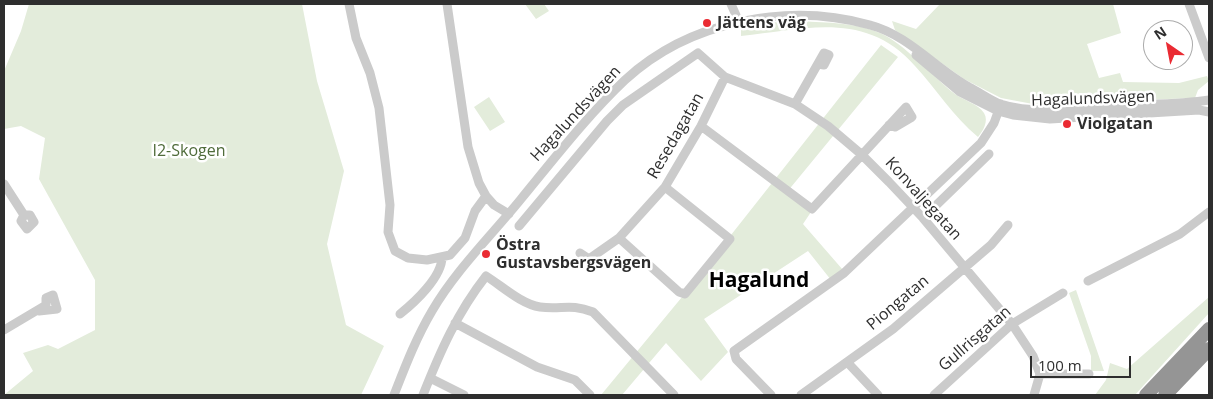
<!DOCTYPE html>
<meta charset="utf-8">
<style>
body{margin:0}
#map{position:relative;width:1213px;height:399px;overflow:hidden;background:#fff;font-family:"Open Sans",sans-serif}
canvas{display:block}
.frame{position:absolute;inset:0;border:5px solid #2e2e2e;pointer-events:none}
.north{position:absolute;left:1143px;top:20px;width:50px;height:50px;box-sizing:border-box;background:#fff;border:1px solid #ababab;border-radius:50%;rotate:327deg;font-size:14px;font-weight:700;line-height:20px;text-align:center;color:#2e2e2e}
.north::after{content:'';display:block;margin:auto;width:18px;height:22px;background:#ea2b33;clip-path:polygon(50% 0,100% 100%,50% 72%,0 100%)}
.scale{position:absolute;left:1030px;top:356px;width:101px;height:22px;box-sizing:border-box;border:2px solid #2e2e2e;border-top:0;padding-left:6px;font-size:15px;line-height:18px;white-space:nowrap;color:#2e2e2e;-webkit-text-stroke:4px #fff;paint-order:stroke}
</style>
<div id="map">
<canvas width="1213" height="399"></canvas>
<div class="frame"></div>
<div class="north">N</div>
<div class="scale">100 m</div>
</div>
<script>
const ctx = document.querySelector('canvas').getContext('2d');
ctx.lineJoin = 'round';
function paint(path, color) {
  ctx.fillStyle = color;
  ctx.fill(path, 'evenodd');
}
function stroke(path, color, width, dash) {
  ctx.strokeStyle = color;
  ctx.lineWidth = width;
  ctx.lineCap = dash ? 'butt' : 'round';
  ctx.setLineDash(dash || []);
  ctx.stroke(path);
}
function write(font, color, halo, rows, align = 'center') {
  ctx.font = font + ' "Open Sans",sans-serif';
  ctx.lineWidth = 5;
  ctx.setLineDash([]);
  ctx.textBaseline = 'middle';
  ctx.strokeStyle = halo;
  ctx.fillStyle = color;
  for (const [text, x, y, turn = 0] of rows) {
    ctx.save();
    ctx.translate(x, y);
    ctx.rotate((+turn || 0) * Math.PI / 180);
    ctx.textAlign = isNaN(turn) ? turn : align;
    if (halo) ctx.strokeText(text, 0, 0);
    ctx.fillText(text, 0, 0);
    ctx.restore();
  }
}
paint(new Path2D(`
 M 29,4 L 302,4 L 317,81 L 344,171 L 327,244 L 346,325 L 384,346 L 361,395 L 4,395 L 33,371 L 23,353 L 48,345 L 58,349 L 95,330 L 95,280 L 39,179 L 45,138 L 21,126 L 4,129 L 4,71 L 21,31 Z
 M 525,4 L 544,4 L 549,11 L 536,19 Z
 M 940,4 L 1113,4 L 1121,33 L 1087,44 L 1099,78 L 1120,73 L 1123,82 L 1179,83 L 1207,76 L 1209,81 L 1198,90 L 1195,98 L 1033,104 L 1001,98 L 964,79 L 895,30 L 892,21 L 916,29 Z
 M 801,21 C 828,23 855,22 880,33 C 905,44 933,77 955,94 C 963,100 978,104 984,113 C 989,121 983,131 978,137 C 953,116 937,90 915,66 C 866,10 806,29 741,36 L 741,30 L 762,23 Z
 M 881,45 L 898,57 L 787,192 L 811,212 L 803,224 L 843,270 L 831,280 L 808,251 L 704,319 L 728,352 L 701,381 L 666,343 L 622,395 L 601,395 L 682,297 Z
 M 489,97 L 505,122 L 490,131 L 474,107 Z
 M 1076,290 L 1104,371 L 1091,371 L 1091,356 L 1069,293 Z
 M 1209,297 L 1209,313 L 1135,395 L 1095,395 L 1106,380 L 1110,363 L 1127,369 Z`), '#e3ecdb');
stroke(new Path2D(`
 M 349,4 L 356,38 L 370,73 L 379,108 L 390,205 L 388,232 L 395,251 L 408,258 L 427,260 L 450,255 L 465,238 L 475,211 L 486,196
 M 447,4 L 468,147 L 479,183 L 486,196 L 494,205 L 509,214
 M 731,4 L 739,22
 M 1189,4 L 1209,58
 M 916,55 L 960,92 L 998,111 L 1013,115 L 1050,119 L 1199,110 L 1209,112
 M 795,104 L 824,53 L 829,55 L 824,65 L 818,64
 M 701,126 L 812,209 L 906,107 L 912,117 L 895,127 L 889,125
 M 4,184 L 24,215 L 21,221 L 27,229 L 34,222 L 30,215 L 24,215
 M 923,218 L 989,154
 M 519,226 L 607,121 L 623,105 L 698,53 L 725,77 L 795,104 L 828,126 L 861,154 L 889,182 L 923,218 L 1012,324 L 1033,356 L 1040,374 L 1034,395
 M 619,238 L 679,292 L 685,294 L 730,239 L 665,187
 M 580,253 L 589,259 L 619,238 L 665,187 L 701,126 L 725,77
 M 1088,281 L 1180,234 L 1209,212
 M 400,314 C 415,302 442,277 442,257
 M 455,323 L 537,367 L 575,380 L 590,395
 M 4,330 L 46,305 L 46,298 L 53,295 L 57,309 L 39,311
 M 848,363 L 878,395
 M 1040,374 L 1089,374
 M 430,378 L 464,395
 M 394,395 C 405,367 416,338 432,311 C 456,270 491,236 521,199 C 554,159 587,116 625,80 C 689,21 787,2 870,25 C 908,35 935,68 969,87 C 979,92 990,100 1000,104 C 1036,116 1095,107 1133,105 C 1158,104 1184,104 1209,100
 M 423,395 C 440,352 457,313 486,276 C 502,286 521,304 540,307 C 562,310 570,303 593,312 L 674,395
 M 771,395 L 736,359 L 734,351 L 844,273 L 981,143 L 994,123 L 1001,104
 M 801,395 L 893,329 L 991,245 L 1008,225
 M 934,395 L 1012,324 L 1063,293`), '#cbcbcb', 9);
stroke(new Path2D(`
 M 1146,395 L 1209,329
 M 1165,395 L 1209,349`), '#959595', 14);
for (const [x, y, r, color] of [
 [707,23,5,"#ea2b33"],
 [1067,124,5,"#ea2b33"],
 [486,254,5,"#ea2b33"]
]) {
  const dot = new Path2D();
  dot.arc(x, y, r, 0, 2 * Math.PI);
  ctx.fillStyle = color;
  ctx.fill(dot);
  stroke(dot, '#fff', 2);
}
write('bold 16px', '#2e2e2e', '#fff', [
 ["Jättens väg",717,23],
 ["Violgatan",1077,124],
 ["Östra",496,245],
 ["Gustavsbergsvägen",496,263]
], 'left');
write('16px', '#2e2e2e', '#fff', [
 ["Hagalundsvägen",1093,99,-2],
 ["Hagalundsvägen",576,114,-47],
 ["Resedagatan",676,136,-60],
 ["Konvaljegatan",923,199,48],
 ["Piongatan",898,303,-40],
 ["Gullrisgatan",975,339,-41]
]);
write('16px', '#4f6b3a', '#fff', [
 ["I2-Skogen",189,151]
]);
write('bold 21px', '#000', '#fff', [
 ["Hagalund",759,281]
]);
</script>
